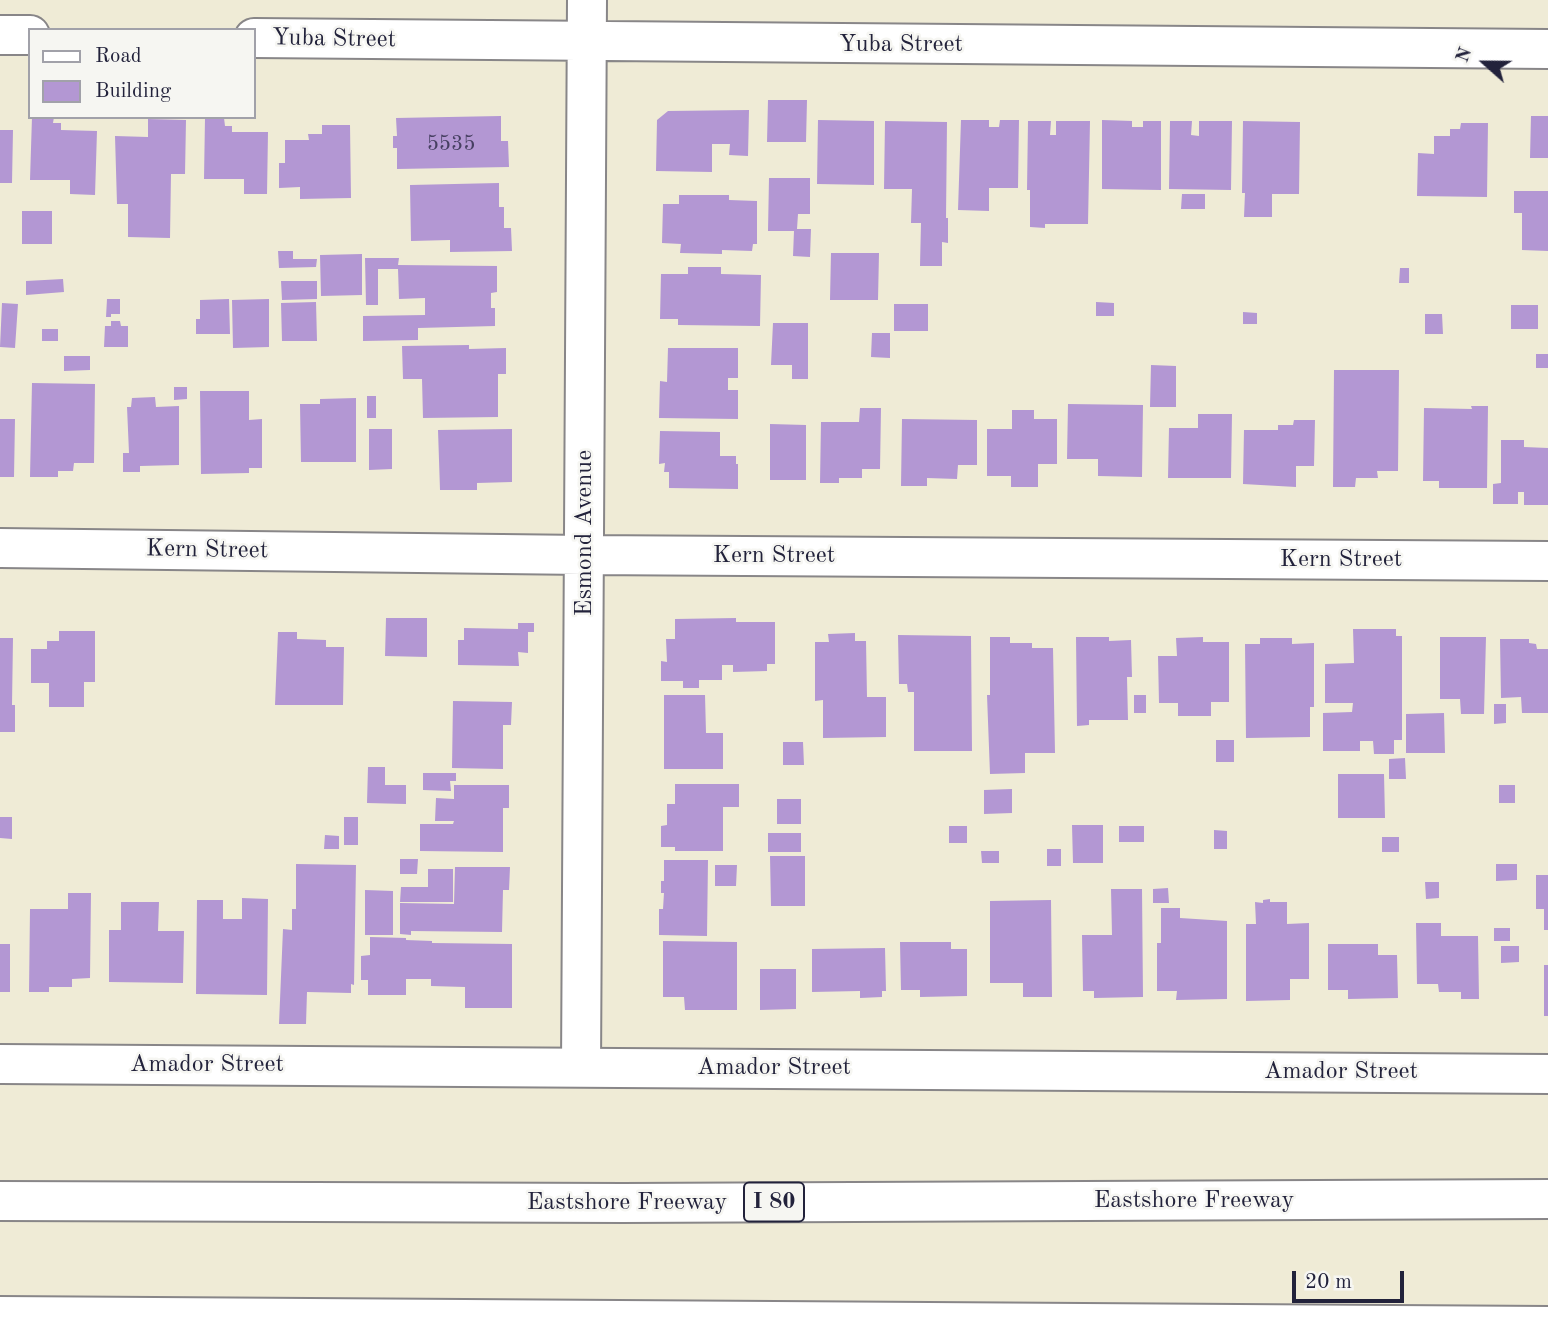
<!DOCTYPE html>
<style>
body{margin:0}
#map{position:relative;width:1548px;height:1331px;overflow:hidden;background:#efebd6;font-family:"Old Standard TT",serif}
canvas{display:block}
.legend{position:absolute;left:28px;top:28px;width:228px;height:91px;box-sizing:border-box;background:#f6f6f2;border:2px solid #a1a1a9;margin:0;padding:9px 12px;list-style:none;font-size:21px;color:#22223b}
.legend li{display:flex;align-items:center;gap:14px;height:35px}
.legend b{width:35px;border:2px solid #a1a1a9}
.north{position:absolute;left:1450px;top:28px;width:70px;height:70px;-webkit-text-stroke:5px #f6f6f2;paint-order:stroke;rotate:291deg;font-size:19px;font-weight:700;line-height:28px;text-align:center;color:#22223b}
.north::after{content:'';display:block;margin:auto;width:24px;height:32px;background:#22223b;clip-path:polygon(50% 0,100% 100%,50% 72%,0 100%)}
.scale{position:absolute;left:1292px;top:1271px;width:112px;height:32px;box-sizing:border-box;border:4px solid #22223b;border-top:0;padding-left:9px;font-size:21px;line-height:24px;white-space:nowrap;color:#22223b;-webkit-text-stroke:5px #f6f6f2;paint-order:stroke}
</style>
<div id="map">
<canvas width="1548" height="1331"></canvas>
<ul class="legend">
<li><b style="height:9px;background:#fff"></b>Road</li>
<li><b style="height:19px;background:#b397d3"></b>Building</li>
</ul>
<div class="north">N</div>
<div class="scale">20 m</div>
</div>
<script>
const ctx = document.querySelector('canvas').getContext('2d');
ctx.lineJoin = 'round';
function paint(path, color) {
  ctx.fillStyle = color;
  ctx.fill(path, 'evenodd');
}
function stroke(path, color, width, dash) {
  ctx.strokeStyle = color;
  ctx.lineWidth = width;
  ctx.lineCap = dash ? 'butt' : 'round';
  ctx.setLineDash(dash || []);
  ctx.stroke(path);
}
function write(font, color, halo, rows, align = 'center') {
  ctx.font = font + ' "Old Standard TT",serif';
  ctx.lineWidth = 5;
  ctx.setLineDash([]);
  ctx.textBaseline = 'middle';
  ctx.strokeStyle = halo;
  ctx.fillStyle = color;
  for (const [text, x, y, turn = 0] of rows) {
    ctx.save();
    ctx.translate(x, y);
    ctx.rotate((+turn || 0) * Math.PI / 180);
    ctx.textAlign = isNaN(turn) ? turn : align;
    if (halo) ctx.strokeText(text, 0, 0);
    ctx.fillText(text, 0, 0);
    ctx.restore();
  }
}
paint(new Path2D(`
 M 768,100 L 807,100 L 806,142 L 767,142 Z
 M 749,110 L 748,156 L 729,155 L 730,144 L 712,144 L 712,172 L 656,171 L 657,120 L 668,111 Z
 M 501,116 L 501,141 L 508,141 L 509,167 L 397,169 L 397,148 L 393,148 L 393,136 L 397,136 L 396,118 Z
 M 1531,116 L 1548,116 L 1548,158 L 1530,158 Z
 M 32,117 L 54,117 L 53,123 L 61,123 L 61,130 L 97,131 L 95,195 L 70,194 L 70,180 L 30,180 Z
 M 205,118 L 224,118 L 225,126 L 232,126 L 232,132 L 268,132 L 267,194 L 244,194 L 244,179 L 204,179 Z
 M 148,119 L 186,120 L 185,174 L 171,174 L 170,238 L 128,237 L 128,204 L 117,204 L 115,136 L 148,137 Z
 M 818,120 L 874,121 L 874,185 L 817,184 Z
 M 961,120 L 989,120 L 989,127 L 999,127 L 1000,120 L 1019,120 L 1018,188 L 989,188 L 989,211 L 958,210 Z
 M 1102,120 L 1132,121 L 1132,127 L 1143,127 L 1143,121 L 1161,121 L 1161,190 L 1102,189 Z
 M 885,121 L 947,122 L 946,218 L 948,218 L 948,243 L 942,242 L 942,266 L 920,266 L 921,223 L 911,223 L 912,189 L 884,189 Z
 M 1028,121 L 1051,121 L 1050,135 L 1056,135 L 1056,121 L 1090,121 L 1088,224 L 1045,224 L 1045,228 L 1030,227 L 1030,190 L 1027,190 Z
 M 1170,121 L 1192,121 L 1191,135 L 1199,136 L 1199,121 L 1232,121 L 1231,190 L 1169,189 Z
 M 1243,121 L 1300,122 L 1299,194 L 1272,194 L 1272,217 L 1244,217 L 1245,193 L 1242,193 Z
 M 1461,123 L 1488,123 L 1487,197 L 1417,196 L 1418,153 L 1434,154 L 1434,136 L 1450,136 L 1450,129 L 1460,129 Z
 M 322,125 L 350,125 L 351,198 L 300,199 L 300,187 L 279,188 L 279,163 L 285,163 L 285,140 L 309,140 L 308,134 L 322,134 Z
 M 0,130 L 13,130 L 12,183 L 0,183 Z
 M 769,178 L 810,178 L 810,214 L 798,214 L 797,229 L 811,229 L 810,257 L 793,256 L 794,231 L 768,231 Z
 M 499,183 L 499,207 L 504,207 L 504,228 L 511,228 L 512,251 L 450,252 L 450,240 L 411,241 L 410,185 Z
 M 1514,191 L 1548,191 L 1548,251 L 1522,250 L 1522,213 L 1514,213 Z
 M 1182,194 L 1205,194 L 1205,209 L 1181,209 Z
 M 679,195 L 729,195 L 729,200 L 757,201 L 757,244 L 753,244 L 752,251 L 722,250 L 722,254 L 680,253 L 681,244 L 662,243 L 663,204 L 679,204 Z
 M 22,211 L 52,211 L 52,244 L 22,244 Z
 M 278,251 L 293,251 L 293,259 L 317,259 L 316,267 L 279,268 Z
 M 831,253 L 879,253 L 878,300 L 830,300 Z
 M 362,254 L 362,295 L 321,296 L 320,255 Z
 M 365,258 L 399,258 L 398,265 L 497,266 L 497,292 L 491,293 L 491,308 L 495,308 L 495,326 L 418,328 L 418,340 L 363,341 L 363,316 L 425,315 L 425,298 L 399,299 L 398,269 L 378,269 L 378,305 L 366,305 Z
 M 688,267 L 721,267 L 721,274 L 761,275 L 760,326 L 678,325 L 678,319 L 660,319 L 661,274 L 688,274 Z
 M 1400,268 L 1409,268 L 1409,283 L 1399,283 Z
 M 63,279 L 64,292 L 26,295 L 26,281 Z
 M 281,281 L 317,281 L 317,299 L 282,300 Z
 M 107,299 L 120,299 L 120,314 L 111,314 L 111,317 L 106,317 Z
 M 229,299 L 230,334 L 196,334 L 196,319 L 200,319 L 200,300 Z
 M 269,299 L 269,347 L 233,348 L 232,300 Z
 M 316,302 L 317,341 L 282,341 L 281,303 Z
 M 1096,302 L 1114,303 L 1114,316 L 1096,316 Z
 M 2,303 L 18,304 L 15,348 L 0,347 Z
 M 894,304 L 928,304 L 928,331 L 894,331 Z
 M 1511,305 L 1538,305 L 1538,329 L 1511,329 Z
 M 1243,312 L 1257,313 L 1257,324 L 1243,324 Z
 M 1425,314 L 1442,314 L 1443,334 L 1425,334 Z
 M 111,321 L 120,321 L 121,326 L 128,326 L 128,347 L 104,347 L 105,326 L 111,326 Z
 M 773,323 L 808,323 L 808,379 L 792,379 L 792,365 L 771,365 Z
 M 42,329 L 58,329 L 58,341 L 42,341 Z
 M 872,333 L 890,333 L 890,358 L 871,357 Z
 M 469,345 L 469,349 L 506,348 L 506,374 L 498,374 L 498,417 L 423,418 L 422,379 L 403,379 L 402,346 Z
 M 668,348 L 738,348 L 738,378 L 728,378 L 728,390 L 738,390 L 738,419 L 659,418 L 660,381 L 667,382 Z
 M 1536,354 L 1548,354 L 1548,368 L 1536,368 Z
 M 64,356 L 90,356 L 90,370 L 64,371 Z
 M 1151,365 L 1176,366 L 1176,407 L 1150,407 Z
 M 1334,370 L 1399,370 L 1398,471 L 1377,471 L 1378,478 L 1356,478 L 1355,487 L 1333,487 Z
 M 32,383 L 95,384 L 94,463 L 74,463 L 73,471 L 58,471 L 58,477 L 30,477 Z
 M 174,387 L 187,387 L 187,399 L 174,400 Z
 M 200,391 L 249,391 L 249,420 L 262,419 L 262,468 L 249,468 L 249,473 L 201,474 Z
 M 367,396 L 376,396 L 376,418 L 367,418 Z
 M 155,397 L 156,407 L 179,406 L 179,465 L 140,466 L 140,472 L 123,472 L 123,453 L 129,453 L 127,407 L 131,407 L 132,398 Z
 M 356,398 L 356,462 L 301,462 L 300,404 L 320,404 L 320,399 Z
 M 1068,404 L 1143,405 L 1142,477 L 1098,476 L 1098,459 L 1067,459 Z
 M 1471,406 L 1488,406 L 1487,488 L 1439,488 L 1439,481 L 1423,481 L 1424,408 L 1472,409 Z
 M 860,408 L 881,408 L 880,469 L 862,469 L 862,478 L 839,478 L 839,483 L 820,483 L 821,422 L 859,422 Z
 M 1012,410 L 1034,410 L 1034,419 L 1057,419 L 1057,464 L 1038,464 L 1038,487 L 1011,487 L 1011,476 L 987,476 L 987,429 L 1012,429 Z
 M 1198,414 L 1232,414 L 1231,478 L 1168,478 L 1169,428 L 1198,428 Z
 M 0,419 L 15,419 L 14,477 L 0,477 Z
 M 902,419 L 977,420 L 977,465 L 958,465 L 957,479 L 927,478 L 927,486 L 901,486 Z
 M 1294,420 L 1315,420 L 1314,466 L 1296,466 L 1296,487 L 1243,484 L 1244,430 L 1278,430 L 1278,425 L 1293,425 Z
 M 770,424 L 806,425 L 806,480 L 770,480 Z
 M 369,429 L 392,429 L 392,469 L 369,470 Z
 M 512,429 L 512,482 L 477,483 L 477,490 L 440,490 L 438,430 Z
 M 660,431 L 720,432 L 720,456 L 736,456 L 736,464 L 738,464 L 738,489 L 669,488 L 669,472 L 664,472 L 665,463 L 659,464 Z
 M 1501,440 L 1524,440 L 1524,447 L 1548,448 L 1548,505 L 1524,505 L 1524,492 L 1518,492 L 1518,504 L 1493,504 L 1493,484 L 1501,483 Z
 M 386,618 L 427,618 L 427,657 L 385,656 Z
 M 736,618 L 736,622 L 775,622 L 775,664 L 767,664 L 767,671 L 733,672 L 733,665 L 722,665 L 722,680 L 699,680 L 699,688 L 683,688 L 683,681 L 661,681 L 661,661 L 667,662 L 666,639 L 675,639 L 675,619 Z
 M 518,623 L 534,623 L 534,632 L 528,632 L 528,653 L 518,652 L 519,666 L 458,665 L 458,640 L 464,640 L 464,628 L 518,629 Z
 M 1353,629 L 1396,629 L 1396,636 L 1402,636 L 1402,740 L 1394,740 L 1394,754 L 1374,754 L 1373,741 L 1360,741 L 1360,751 L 1323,751 L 1323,713 L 1352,712 L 1353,703 L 1325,703 L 1325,664 L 1354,663 Z
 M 59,631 L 95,631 L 95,682 L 84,682 L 84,707 L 49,707 L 49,683 L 31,683 L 31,649 L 47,649 L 47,641 L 59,641 Z
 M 278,632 L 297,632 L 297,639 L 326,640 L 326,647 L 344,647 L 343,705 L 275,705 Z
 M 855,633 L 855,641 L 866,641 L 867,697 L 886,697 L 886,737 L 823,738 L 823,700 L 815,701 L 815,642 L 829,642 L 828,634 Z
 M 898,635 L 971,636 L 972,751 L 914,751 L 914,692 L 908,692 L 907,684 L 899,684 Z
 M 990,637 L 1010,637 L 1010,643 L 1032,643 L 1032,648 L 1053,648 L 1055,753 L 1025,753 L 1025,773 L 990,774 L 987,695 L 990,695 Z
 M 1076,637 L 1109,637 L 1109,641 L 1131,640 L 1132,677 L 1127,677 L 1128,720 L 1089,720 L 1089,725 L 1077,726 Z
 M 1203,637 L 1203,642 L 1229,642 L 1229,702 L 1211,702 L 1211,716 L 1178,716 L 1178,703 L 1159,703 L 1158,656 L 1177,656 L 1176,638 Z
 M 1440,637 L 1486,637 L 1484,714 L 1461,714 L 1460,699 L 1440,699 Z
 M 0,638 L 13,638 L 12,705 L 15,705 L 15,732 L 0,732 Z
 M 1260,638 L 1292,638 L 1292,644 L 1314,643 L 1314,707 L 1310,707 L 1310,737 L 1246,738 L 1245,644 L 1260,644 Z
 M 1500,639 L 1529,639 L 1529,643 L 1536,644 L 1537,649 L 1548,649 L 1548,713 L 1522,713 L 1521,697 L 1501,698 Z
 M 664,695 L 705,695 L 706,733 L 723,733 L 723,769 L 664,769 Z
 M 1134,695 L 1146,695 L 1146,713 L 1134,713 Z
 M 453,701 L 512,702 L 511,725 L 503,725 L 503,769 L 452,768 Z
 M 1494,704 L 1506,704 L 1506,723 L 1494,724 Z
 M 1444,713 L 1445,753 L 1406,753 L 1406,714 Z
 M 1216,740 L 1234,740 L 1234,762 L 1216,762 Z
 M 783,742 L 803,742 L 804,765 L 783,765 Z
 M 1405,758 L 1406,779 L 1389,779 L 1389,759 Z
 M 368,767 L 385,767 L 385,785 L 406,785 L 406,804 L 367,803 Z
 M 423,773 L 456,773 L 456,781 L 450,781 L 451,791 L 423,790 Z
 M 1338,774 L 1384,774 L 1385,818 L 1338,818 Z
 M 675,784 L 739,784 L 739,807 L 723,807 L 723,851 L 675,851 L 675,847 L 661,847 L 661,826 L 667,825 L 667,804 L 675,804 Z
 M 454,785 L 509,785 L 509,808 L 503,808 L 503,852 L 420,851 L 420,824 L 453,824 L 454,821 L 435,821 L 436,798 L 454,799 Z
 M 1499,785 L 1515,785 L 1515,803 L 1499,803 Z
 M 1012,789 L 1012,813 L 984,814 L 984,790 Z
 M 777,799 L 801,799 L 801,824 L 777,824 Z
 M 0,817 L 12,817 L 12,839 L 0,838 Z
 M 344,817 L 358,817 L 358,845 L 344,845 Z
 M 1072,825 L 1103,825 L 1103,863 L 1073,863 Z
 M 949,826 L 967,826 L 967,843 L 949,843 Z
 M 1119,826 L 1144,826 L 1144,842 L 1119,842 Z
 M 1214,830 L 1227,831 L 1227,849 L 1214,849 Z
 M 768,833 L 801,833 L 801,852 L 768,852 Z
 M 325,835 L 339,836 L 339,849 L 324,849 Z
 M 1382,837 L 1399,837 L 1399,852 L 1382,852 Z
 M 1047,849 L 1061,849 L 1061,866 L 1047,866 Z
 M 981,851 L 999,851 L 999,863 L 982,863 Z
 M 770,856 L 805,856 L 805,906 L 771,906 Z
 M 400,859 L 418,859 L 417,874 L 400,874 Z
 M 664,860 L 708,860 L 707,936 L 659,935 L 659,909 L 663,909 L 664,893 L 661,893 L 661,881 L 664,881 Z
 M 296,864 L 356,865 L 354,985 L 351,984 L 351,993 L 307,992 L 306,1024 L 279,1024 L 283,929 L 292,930 L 292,909 L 296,909 Z
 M 1496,864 L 1517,864 L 1517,880 L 1496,881 Z
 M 715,865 L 737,865 L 736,886 L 715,886 Z
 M 455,867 L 510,867 L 509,890 L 503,890 L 502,932 L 411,931 L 411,935 L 400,934 L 400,903 L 454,904 Z
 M 428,869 L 453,869 L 453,902 L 400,902 L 401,887 L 428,887 Z
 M 1536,875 L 1548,875 L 1548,930 L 1544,930 L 1544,909 L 1536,909 Z
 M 1425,882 L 1439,882 L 1439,898 L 1426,899 Z
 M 1168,888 L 1169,903 L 1153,903 L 1153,889 Z
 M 1111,889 L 1142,889 L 1143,997 L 1094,998 L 1094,991 L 1083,991 L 1082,935 L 1112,935 Z
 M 365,890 L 393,891 L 393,935 L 365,935 Z
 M 68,893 L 91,893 L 90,978 L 72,979 L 72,987 L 49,987 L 49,992 L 29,992 L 30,909 L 68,909 Z
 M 242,898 L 268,899 L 267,995 L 196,994 L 197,900 L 223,900 L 223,919 L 242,919 Z
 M 1270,899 L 1270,902 L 1287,902 L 1287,924 L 1309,923 L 1309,979 L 1290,979 L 1290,1000 L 1246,1001 L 1246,924 L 1256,924 L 1255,902 L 1263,903 L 1263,900 Z
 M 1051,900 L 1052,997 L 1023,997 L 1023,983 L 990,983 L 990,901 Z
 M 121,902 L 159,902 L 158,931 L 184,931 L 183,983 L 109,982 L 109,930 L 121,930 Z
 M 1161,908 L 1180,908 L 1180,918 L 1227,921 L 1227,999 L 1176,1000 L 1177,991 L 1157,991 L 1157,943 L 1161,943 Z
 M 1416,923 L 1441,923 L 1441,936 L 1478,936 L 1479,999 L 1461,999 L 1461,992 L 1439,992 L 1438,984 L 1417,984 Z
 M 1494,928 L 1510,928 L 1510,941 L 1494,941 Z
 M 370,937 L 406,938 L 406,940 L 432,941 L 432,943 L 512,944 L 512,1008 L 465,1008 L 465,987 L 431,986 L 431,979 L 406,979 L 406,995 L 368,995 L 368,980 L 361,980 L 361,956 L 370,955 Z
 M 663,941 L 737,942 L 737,1010 L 685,1010 L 684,997 L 663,997 Z
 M 900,942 L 951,942 L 951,949 L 967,949 L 967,996 L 920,997 L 920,990 L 901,990 Z
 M 0,944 L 10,944 L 10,992 L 0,992 Z
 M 1328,944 L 1378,944 L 1378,955 L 1397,955 L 1398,998 L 1348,999 L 1348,990 L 1328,990 Z
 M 1501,946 L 1519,946 L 1519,962 L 1501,963 Z
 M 885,948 L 886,991 L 882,991 L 882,997 L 860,998 L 860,991 L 812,992 L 812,949 Z
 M 1544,965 L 1548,965 L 1548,1016 L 1544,1016 Z
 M 760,969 L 796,969 L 796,1009 L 760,1010 Z`), '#b397d3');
const minor = new Path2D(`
 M 0,35 L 30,35
 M 254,38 L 1548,49
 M 0,548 L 585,555 L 1548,561
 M 581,1067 L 587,0`);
const tertiary = new Path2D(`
 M 0,1064 L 1548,1074`);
const motorway = new Path2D(`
 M 0,1201 L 623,1203 L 1548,1199
 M 0,1316 L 1548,1326`);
stroke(minor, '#888688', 42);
stroke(tertiary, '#888688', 42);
stroke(motorway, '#888688', 42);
stroke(minor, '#fff', 38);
stroke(tertiary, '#fff', 38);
stroke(motorway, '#fff', 38);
write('21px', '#463f61', null, [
 ["5535",451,144]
]);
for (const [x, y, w] of [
 [774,1202,60]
]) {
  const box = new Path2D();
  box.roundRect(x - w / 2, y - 19.5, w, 39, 5);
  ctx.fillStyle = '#f6f6f2';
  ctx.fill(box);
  stroke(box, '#22223b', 2);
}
write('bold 23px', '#22223b', null, [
 ["I 80",774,1202]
]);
write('24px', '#22223b', '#f6f6f2', [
 ["Yuba Street",334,39,1],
 ["Yuba Street",901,45],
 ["Esmond Avenue",585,533,-90],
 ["Kern Street",207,550,1],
 ["Kern Street",774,556],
 ["Kern Street",1341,560],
 ["Amador Street",207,1065],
 ["Amador Street",774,1068],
 ["Amador Street",1341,1072],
 ["Eastshore Freeway",1194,1201],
 ["Eastshore Freeway",627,1203]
]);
</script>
